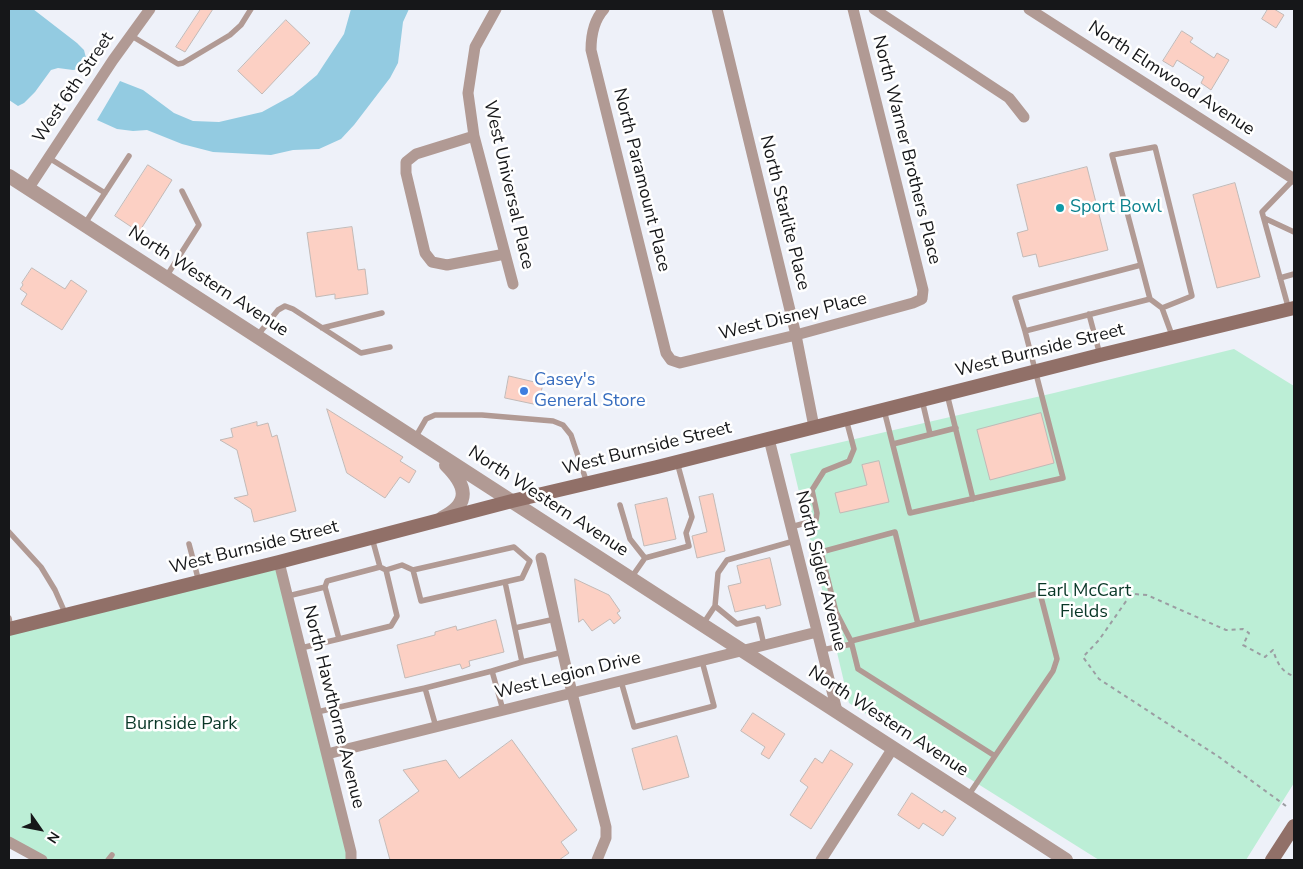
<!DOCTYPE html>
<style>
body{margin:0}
#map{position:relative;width:1303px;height:869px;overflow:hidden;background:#eef1f9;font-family:"Nunito Sans",sans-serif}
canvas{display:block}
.frame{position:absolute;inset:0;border:10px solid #161719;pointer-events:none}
.north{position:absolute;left:15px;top:804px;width:50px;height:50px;-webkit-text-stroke:4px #fff;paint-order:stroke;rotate:123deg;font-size:14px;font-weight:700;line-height:20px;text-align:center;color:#161719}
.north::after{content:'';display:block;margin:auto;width:18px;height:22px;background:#161719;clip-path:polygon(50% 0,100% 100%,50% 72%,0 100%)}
</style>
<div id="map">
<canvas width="1303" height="869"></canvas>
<div class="frame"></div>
<div class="north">N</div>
</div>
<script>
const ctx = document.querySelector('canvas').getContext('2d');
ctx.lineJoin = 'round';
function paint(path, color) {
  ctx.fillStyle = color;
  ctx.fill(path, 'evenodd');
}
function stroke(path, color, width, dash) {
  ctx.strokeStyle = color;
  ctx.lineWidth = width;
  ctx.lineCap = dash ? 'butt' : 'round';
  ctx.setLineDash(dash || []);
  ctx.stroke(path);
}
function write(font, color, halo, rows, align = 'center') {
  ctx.font = font + ' "Nunito Sans",sans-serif';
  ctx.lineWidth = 5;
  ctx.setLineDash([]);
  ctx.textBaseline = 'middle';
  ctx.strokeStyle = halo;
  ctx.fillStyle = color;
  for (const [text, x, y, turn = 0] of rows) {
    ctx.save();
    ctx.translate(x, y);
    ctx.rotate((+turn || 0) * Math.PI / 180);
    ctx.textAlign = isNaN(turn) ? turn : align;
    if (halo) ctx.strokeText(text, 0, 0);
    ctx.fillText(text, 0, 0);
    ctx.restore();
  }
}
paint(new Path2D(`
 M 1234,349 L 1294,386 L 1294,783 L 1246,860 L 1099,860 L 849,703 L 790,454 L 1054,393 Z
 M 279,562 L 351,860 L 42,860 L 9,842 L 9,629 Z`), '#bceed6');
paint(new Path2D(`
 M 9,9 L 33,9 L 77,43 L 84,50 L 86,58 L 85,64 L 79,69 L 73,70 L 58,68 L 51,70 L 35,92 L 24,103 L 18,106 L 9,100 Z
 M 351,9 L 409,9 L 403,22 L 398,63 L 390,78 L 354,125 L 341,139 L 319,149 L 293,150 L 271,155 L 213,152 L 182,144 L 147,130 L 133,131 L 117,129 L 97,120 L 120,81 L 143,90 L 174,113 L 193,121 L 219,122 L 262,112 L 293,95 L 317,75 L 344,34 Z`), '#93cbe1');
const building = new Path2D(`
 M 201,9 L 213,9 L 185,52 L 176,47 Z
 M 1268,9 L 1274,9 L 1284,15 L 1276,28 L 1262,19 Z
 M 286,20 L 310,43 L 262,94 L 238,71 Z
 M 1182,31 L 1193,38 L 1190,42 L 1214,58 L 1217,53 L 1229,60 L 1211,90 L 1201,83 L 1204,77 L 1177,60 L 1173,67 L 1163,61 Z
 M 148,165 L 172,180 L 139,232 L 115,216 Z
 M 1087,167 L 1108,250 L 1039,267 L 1036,254 L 1023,257 L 1017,233 L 1028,230 L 1017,185 Z
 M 1235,183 L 1260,277 L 1217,288 L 1193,195 Z
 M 352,227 L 358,270 L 365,269 L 368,294 L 335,299 L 335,294 L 316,297 L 307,233 Z
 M 32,268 L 65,289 L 71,280 L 87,291 L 62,330 L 21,304 L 27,294 L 20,289 L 23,285 L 22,283 Z
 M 509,376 L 543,384 L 538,405 L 505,398 Z
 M 327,409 L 403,457 L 400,461 L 416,471 L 409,483 L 400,477 L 385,498 L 347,473 Z
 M 1041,413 L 1054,463 L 990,480 L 977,430 Z
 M 257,422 L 257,426 L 268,423 L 272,437 L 277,435 L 296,511 L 254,522 L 251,509 L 234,498 L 248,495 L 237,450 L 220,440 L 233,437 L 231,429 Z
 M 879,461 L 889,502 L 840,513 L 835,493 L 867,485 L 862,465 Z
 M 713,494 L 725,551 L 697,558 L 692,536 L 707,532 L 699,497 Z
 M 667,498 L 676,539 L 644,546 L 635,505 Z
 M 770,558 L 781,605 L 766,609 L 765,605 L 735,612 L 728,586 L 741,583 L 737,566 Z
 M 575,579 L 609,595 L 620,611 L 617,613 L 621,618 L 614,624 L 610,619 L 592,631 L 583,619 L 579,622 Z
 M 496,620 L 504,652 L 469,661 L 470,666 L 462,669 L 460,664 L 405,678 L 397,645 L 435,635 L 435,632 L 456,626 L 457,630 Z
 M 753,713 L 785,734 L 769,759 L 761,754 L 765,747 L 741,731 Z
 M 677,736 L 689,777 L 643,790 L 632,749 Z
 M 512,740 L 577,830 L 561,842 L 569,853 L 559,860 L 390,860 L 379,820 L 419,791 L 403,770 L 446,760 L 459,778 Z
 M 831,750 L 853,764 L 811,829 L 790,815 L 808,787 L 800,781 L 815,758 L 822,763 Z
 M 912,793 L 942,813 L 944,810 L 956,818 L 943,836 L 923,823 L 919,829 L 898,815 Z`);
paint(building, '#fcd0c4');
stroke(building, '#c2b9b6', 1);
stroke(new Path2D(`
 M 1286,806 L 1219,757 L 1099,679 L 1083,657 L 1099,640 L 1129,597 L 1134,594 L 1147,595 L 1226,630 L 1243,629 L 1249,633 L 1243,645 L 1265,657 L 1273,650 C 1277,662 1281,672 1294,676`), '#9b9da2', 2, [4, 4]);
stroke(new Path2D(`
 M 130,35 L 178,64 L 183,63 L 230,35 L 241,25 L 251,9
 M 49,158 L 105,193
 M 1264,218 L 1294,232
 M 84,225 L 129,156
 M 166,277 L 199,225 L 182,191
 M 1280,278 L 1294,274
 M 1150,299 L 1112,155 L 1155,147 L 1192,296 L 1162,308
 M 1289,310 L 1262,212 L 1294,179
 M 1089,314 L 1100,355
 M 322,328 L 382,313
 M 1025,331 L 1015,298 L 1141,265
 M 257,336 L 278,310 L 285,306 L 293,309 L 361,353 L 390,347
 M 947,394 L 973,499
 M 922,400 L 930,434
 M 884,410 L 910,513 L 1063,478 L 1025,331 L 1150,299 L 1162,308 L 1173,338
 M 415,438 L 426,419 L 435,415 L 482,415 L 553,421 L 563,425 L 571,435 L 587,483
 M 893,444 L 956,428
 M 620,505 L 630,539 L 645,558
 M 791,527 L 816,520 L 817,513 L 812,490 L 824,471 L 849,461 L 854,449 L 846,419
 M 9,532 L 41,567 L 55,590 L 66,615
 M 189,544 L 199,582
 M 514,547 L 530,561 L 522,578 L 421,601 L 413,570 Z
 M 386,570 L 402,565 L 413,570
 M 631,578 L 645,558 L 689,546 L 686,533 L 692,517 L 677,462
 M 505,582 L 522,662 L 563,652
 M 325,587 L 327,581 L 380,567 L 372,538
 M 288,596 L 325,587 L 339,639 L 301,648
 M 715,606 L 737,624 L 758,619 L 764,645
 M 9,618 L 11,628
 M 703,624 L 715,606 L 718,573 L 727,560 L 794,541
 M 515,628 L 555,619
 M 339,639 L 391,626 L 397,616 L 386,570 L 380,567
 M 851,641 L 836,612 L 821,552 L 895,532 L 918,624
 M 822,650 L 852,644
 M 621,681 L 634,727 L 714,706 L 702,661
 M 425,688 L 436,727
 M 503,710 L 492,671 L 522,662
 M 317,712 L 425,688 L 492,671
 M 968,796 L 995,756 L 858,669 L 851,641 L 1036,594 L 1041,597 L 1057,659 L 1053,671 L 995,756
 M 108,860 L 112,855`), '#b19a94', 5.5);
stroke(new Path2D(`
 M 496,9 L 475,47 L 468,93 L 474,136 L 513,284
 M 604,9 C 594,20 591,35 591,50 L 666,353 L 671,360 L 680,363 L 796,335 L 913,303 L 922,299 L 923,290 L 853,9
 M 717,9 L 796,335 L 814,427
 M 874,9 L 1009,98 L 1024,117
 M 1029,9 L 1294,179
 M 474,136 L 416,154 L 406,162 L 406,173 L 425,253 L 432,262 L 447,265 L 505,254
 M 28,189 L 113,60 L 150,9
 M 769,439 L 837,711
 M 541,558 L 572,693 L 606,827 L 606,838 L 597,860
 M 279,562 L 351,852 L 351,860
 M 327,754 L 817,632
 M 9,842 L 42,860
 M 821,860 L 893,748`), '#b19a94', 11);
stroke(new Path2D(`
 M 9,176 L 1066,860
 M 442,518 C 472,503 466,485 446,465`), '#b19a94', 14);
stroke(new Path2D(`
 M 9,629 L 279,562 L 512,501 L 657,467 L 1100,355 L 1294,308
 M 1272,860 L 1294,826`), '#917068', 14);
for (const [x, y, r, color] of [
 [1060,208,5,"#0f9aa8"],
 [524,391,5,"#3f7fe0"]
]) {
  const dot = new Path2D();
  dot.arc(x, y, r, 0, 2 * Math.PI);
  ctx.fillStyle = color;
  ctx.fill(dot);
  stroke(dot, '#fff', 2);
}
write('18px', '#161719', '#fff', [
 ["North Elmwood Avenue",1171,79,33],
 ["West 6th Street",74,88,-56],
 ["North Warner Brothers Place",906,150,76],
 ["North Paramount Place",641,180,76],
 ["West Universal Place",508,185,77],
 ["North Starlite Place",784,213,76],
 ["North Western Avenue",208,282,33],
 ["West Disney Place",793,317,-14],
 ["West Burnside Street",1040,351,-14],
 ["West Burnside Street",647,449,-14],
 ["North Western Avenue",548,502,33],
 ["West Burnside Street",254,548,-14],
 ["North Sigler Avenue",820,571,76],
 ["West Legion Drive",568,676,-14],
 ["North Hawthorne Avenue",333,707,76],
 ["North Western Avenue",888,722,33]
]);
write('18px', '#0d838f', '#fff', [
 ["Sport Bowl",1070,208]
], 'left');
write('18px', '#366cbe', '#fff', [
 ["Casey's",534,381],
 ["General Store",534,402]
], 'left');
write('18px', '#093727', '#fff', [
 ["Earl McCart",1084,592],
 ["Fields",1084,613],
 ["Burnside Park",181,725]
]);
</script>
